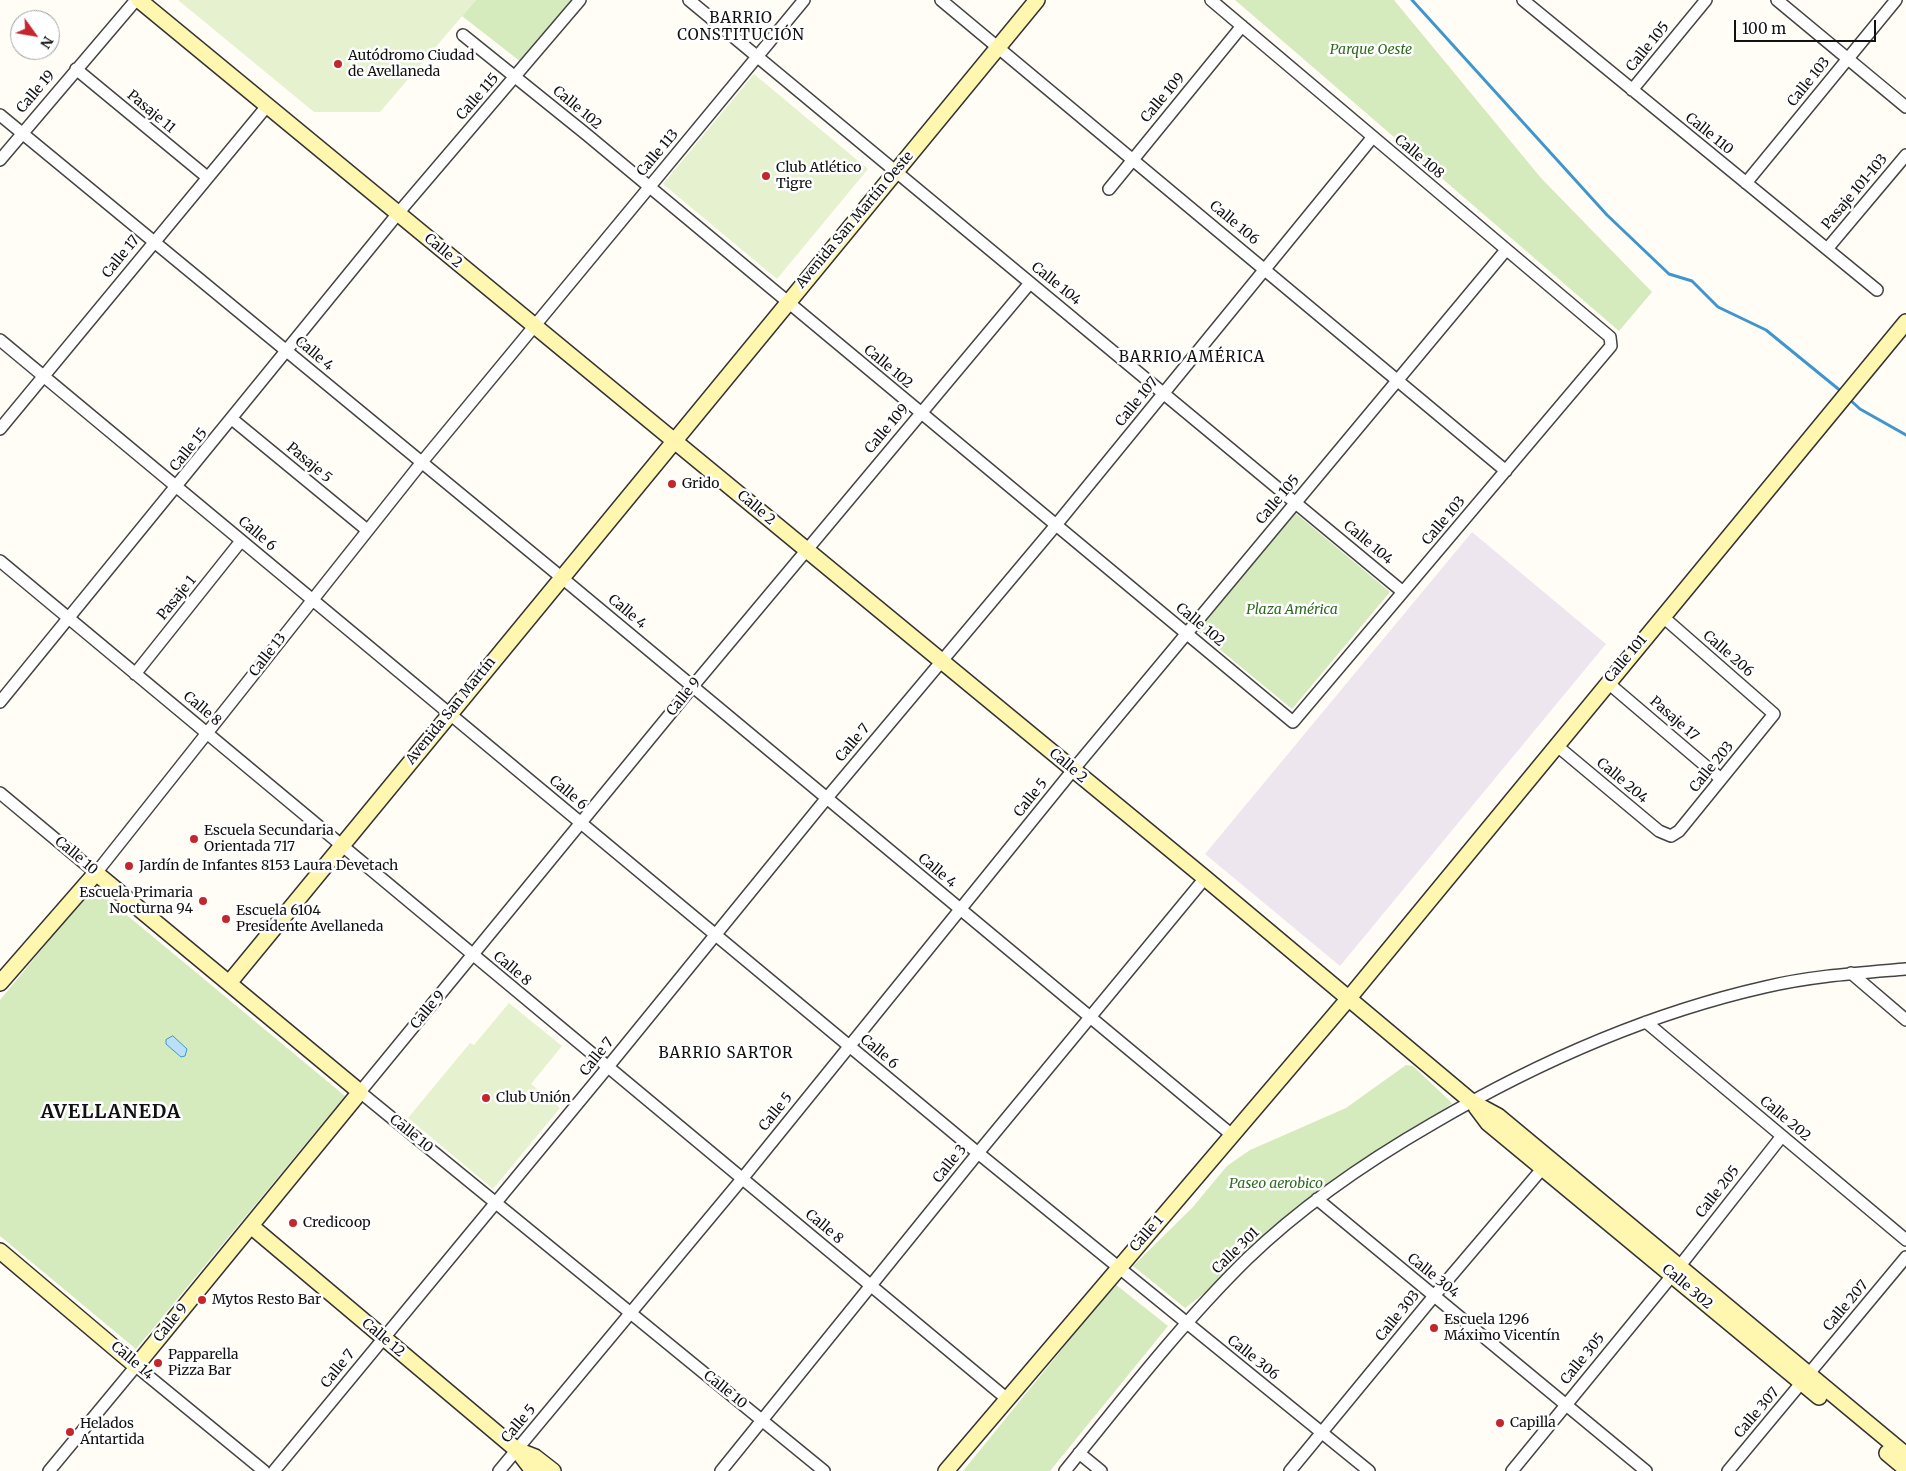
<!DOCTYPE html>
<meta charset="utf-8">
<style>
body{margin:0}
#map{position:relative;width:1906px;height:1471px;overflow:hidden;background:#fffdf5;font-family:Merriweather,serif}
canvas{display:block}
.north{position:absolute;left:10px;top:10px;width:50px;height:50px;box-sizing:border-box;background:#fff;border:1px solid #a0a0a0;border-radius:50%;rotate:122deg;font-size:14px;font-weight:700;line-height:20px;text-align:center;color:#111}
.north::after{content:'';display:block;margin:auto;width:18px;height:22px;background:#c4262e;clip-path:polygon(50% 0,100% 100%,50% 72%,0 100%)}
.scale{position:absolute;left:1734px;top:20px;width:142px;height:22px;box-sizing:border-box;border:2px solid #111;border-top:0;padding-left:6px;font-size:15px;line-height:18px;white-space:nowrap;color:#111;-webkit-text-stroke:4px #fff;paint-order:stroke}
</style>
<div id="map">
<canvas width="1906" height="1471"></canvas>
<div class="north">N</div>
<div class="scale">100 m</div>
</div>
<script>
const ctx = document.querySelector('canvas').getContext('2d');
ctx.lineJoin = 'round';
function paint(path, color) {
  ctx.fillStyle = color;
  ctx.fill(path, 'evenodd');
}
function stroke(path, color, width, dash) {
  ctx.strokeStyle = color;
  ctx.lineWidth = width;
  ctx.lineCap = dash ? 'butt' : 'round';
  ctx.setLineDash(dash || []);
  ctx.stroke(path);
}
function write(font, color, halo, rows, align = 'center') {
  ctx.font = font + ' Merriweather,serif';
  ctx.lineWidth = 5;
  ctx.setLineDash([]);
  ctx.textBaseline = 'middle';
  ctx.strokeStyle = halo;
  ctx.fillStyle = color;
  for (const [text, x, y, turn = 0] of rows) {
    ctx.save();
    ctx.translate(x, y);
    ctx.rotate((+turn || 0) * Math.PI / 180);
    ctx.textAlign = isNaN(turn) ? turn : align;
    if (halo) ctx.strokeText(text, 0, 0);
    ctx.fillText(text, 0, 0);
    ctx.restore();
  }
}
paint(new Path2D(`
 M 1472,532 L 1606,644 L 1340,966 L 1205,854 Z`), '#eee6ef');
paint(new Path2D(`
 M 476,0 L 573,0 L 521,62 L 462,16 Z
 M 1235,0 L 1394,0 L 1541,178 L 1652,292 L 1619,331 Z
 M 1293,511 L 1390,592 L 1292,709 L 1195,629 Z
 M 93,887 L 345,1096 L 136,1349 L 0,1236 L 0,1000 Z
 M 1406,1065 L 1413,1066 L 1452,1103 L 1185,1308 L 1133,1266 L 1192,1208 L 1227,1166 L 1250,1150 L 1346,1108 Z
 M 1115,1284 L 1168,1326 L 1050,1471 L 963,1471 Z`), '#d5ebbd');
paint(new Path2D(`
 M 178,0 L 476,0 L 380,112 L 314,112 Z
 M 754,74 L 868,169 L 777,279 L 663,184 Z
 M 509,1003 L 562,1046 L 531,1084 L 560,1108 L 493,1189 L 408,1118 L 470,1043 L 474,1045 Z`), '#e6f2cf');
const water = new Path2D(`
 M 173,1036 L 187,1049 L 185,1056 L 181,1057 L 166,1044 L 166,1040 Z`);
paint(water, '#b9e0f7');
stroke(water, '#3f96cf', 1);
stroke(new Path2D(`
 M 1412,0 L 1607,215 L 1669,274 L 1692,281 L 1718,307 L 1766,330 L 1842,392
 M 1848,398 L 1860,409 L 1906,435`), '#3f96cf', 3);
const street = new Path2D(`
 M 689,0 L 1403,592
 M 941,0 L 1506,471
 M 1523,0 L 1877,290
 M 1777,0 L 1906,107
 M 463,35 L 586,134 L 1293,722 L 1611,346 L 1610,337 L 1211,0
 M 76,69 L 207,177
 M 1632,90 L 1706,0
 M 0,115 L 561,577 L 1232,1135
 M 0,160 L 136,0
 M 1746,183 L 1896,0
 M 1109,189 L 1242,26
 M 1827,249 L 1906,155
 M 0,340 L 978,1153 L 1369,1471
 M 232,419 L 367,530
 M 0,429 L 267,106
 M 0,561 L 1006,1398
 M 135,674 L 241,541
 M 1607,682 L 1721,779
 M 0,702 L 400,211 L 580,0
 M 1556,745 L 1659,831 L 1671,836 L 1679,831 L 1774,714 L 1662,616
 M 0,793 L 96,873 L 422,462 L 804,0
 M 1851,973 L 1906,1020
 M 1646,1022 L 1906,1240
 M 1317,1199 L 1646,1471
 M 1079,1453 L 1101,1471
 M 49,1471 L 136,1366 L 264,1471
 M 274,1471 L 607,1068 L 826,799 L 1056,525 L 1372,138
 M 499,1471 L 742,1179 L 1073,770 L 1506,250
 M 721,1471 L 978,1153 L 1205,878
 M 824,1471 L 360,1092 L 693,686 L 1030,283
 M 1065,1471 C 1123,1399 1181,1324 1247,1259 C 1302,1206 1366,1162 1432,1124 C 1536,1063 1646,1014 1765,987 C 1811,976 1859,973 1906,969
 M 1290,1471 L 1434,1296 L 1547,1163
 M 1512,1471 L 1679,1267 L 1782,1136
 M 1728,1471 L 1906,1257`);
const secondary = new Path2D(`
 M 139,0 L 1205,878 L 1472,1102 L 1498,1116 L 1906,1455
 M 0,983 L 96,873 L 360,1092 L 136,1366 L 0,1251
 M 229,983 L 1037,0
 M 1476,1107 L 1488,1123 L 1819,1397
 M 251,1226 L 517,1450 L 533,1471
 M 517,1450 L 535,1457 L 553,1471
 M 1887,1453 L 1906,1469
 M 946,1471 L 1349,998 L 1906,322`);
stroke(street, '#444', 14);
stroke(secondary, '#333', 18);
stroke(street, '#fff', 11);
stroke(secondary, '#fff6b0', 15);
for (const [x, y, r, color] of [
 [338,64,5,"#c4262e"],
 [766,176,5,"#c4262e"],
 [672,484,5,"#c4262e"],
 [194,839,5,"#c4262e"],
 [129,866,5,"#c4262e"],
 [203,901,5,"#c4262e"],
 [226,919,5,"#c4262e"],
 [486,1098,5,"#c4262e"],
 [293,1223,5,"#c4262e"],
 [202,1300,5,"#c4262e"],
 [1434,1328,5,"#c4262e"],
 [158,1363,5,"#c4262e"],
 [1500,1423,5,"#c4262e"],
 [70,1432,5,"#c4262e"]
]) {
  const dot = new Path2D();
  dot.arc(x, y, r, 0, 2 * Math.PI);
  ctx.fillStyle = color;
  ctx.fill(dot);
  stroke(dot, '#fff', 2);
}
write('14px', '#111', '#fff', [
 ["Calle 105",1648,47,-51],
 ["Calle 103",1809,82,-51],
 ["Calle 19",36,92,-50],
 ["Calle 115",478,97,-49],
 ["Calle 109",1163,98,-50],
 ["Calle 102",577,108,40],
 ["Pasaje 11",151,112,40],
 ["Calle 110",1709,134,39],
 ["Calle 113",658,153,-50],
 ["Calle 108",1419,157,40],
 ["Pasaje 101-103",1855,192,-50],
 ["Avenida San Martín Oeste",855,220,-50],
 ["Calle 106",1234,223,40],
 ["Calle 2",443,251,40],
 ["Calle 17",121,257,-51],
 ["Calle 104",1056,284,39],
 ["Calle 4",314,354,40],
 ["Calle 102",888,367,40],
 ["Calle 107",1137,402,-51],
 ["Calle 109",887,429,-50],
 ["Calle 15",189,450,-51],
 ["Pasaje 5",309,463,40],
 ["Calle 105",1278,500,-50],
 ["Calle 2",756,508,40],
 ["Calle 103",1444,521,-50],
 ["Calle 6",257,534,40],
 ["Calle 104",1368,543,40],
 ["Pasaje 1",177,598,-51],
 ["Calle 4",627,612,40],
 ["Calle 102",1200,625,40],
 ["Calle 206",1728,654,41],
 ["Calle 13",268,655,-52],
 ["Calle 101",1626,659,-50],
 ["Calle 9",684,697,-51],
 ["Calle 8",202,709,40],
 ["Avenida San Martín",451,711,-51],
 ["Pasaje 17",1674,719,41],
 ["Calle 7",853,743,-50],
 ["Calle 2",1068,766,40],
 ["Calle 203",1712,767,-51],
 ["Calle 204",1622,781,40],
 ["Calle 6",568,793,40],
 ["Calle 5",1031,798,-51],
 ["Calle 10",76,856,40],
 ["Calle 4",937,871,40],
 ["Calle 8",512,969,40],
 ["Calle 9",428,1010,-50],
 ["Calle 6",879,1052,40],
 ["Calle 7",597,1057,-51],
 ["Calle 5",776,1112,-51],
 ["Calle 202",1785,1119,40],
 ["Calle 10",411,1134,39],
 ["Calle 3",950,1164,-51],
 ["Calle 205",1718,1192,-52],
 ["Calle 8",824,1227,40],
 ["Calle 1",1147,1234,-49],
 ["Calle 301",1236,1251,-44],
 ["Calle 304",1433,1276,39],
 ["Calle 302",1687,1287,40],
 ["Calle 207",1846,1306,-50],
 ["Calle 303",1398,1316,-51],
 ["Calle 9",171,1323,-51],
 ["Calle 12",383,1338,40],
 ["Calle 306",1253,1358,39],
 ["Calle 305",1583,1359,-51],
 ["Calle 14",132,1361,40],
 ["Calle 7",338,1369,-51],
 ["Calle 10",725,1390,39],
 ["Calle 307",1757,1413,-50],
 ["Calle 5",519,1424,-50]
]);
write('italic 14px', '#2f6b1f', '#fff', [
 ["Parque Oeste",1371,50],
 ["Plaza América",1292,610],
 ["Paseo aerobico",1276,1184]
]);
write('14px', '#111', '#fff', [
 ["Autódromo Ciudad",348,56],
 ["de Avellaneda",348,72],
 ["Club Atlético",776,168],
 ["Tigre",776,184],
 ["Grido",682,484],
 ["Escuela Secundaria",204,831],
 ["Orientada 717",204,847],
 ["Jardín de Infantes 8153 Laura Devetach",139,866],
 ["Escuela Primaria",193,893,"right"],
 ["Nocturna 94",193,909,"right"],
 ["Escuela 6104",236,911],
 ["Presidente Avellaneda",236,927],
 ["Club Unión",496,1098],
 ["Credicoop",303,1223],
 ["Mytos Resto Bar",212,1300],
 ["Escuela 1296",1444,1320],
 ["Máximo Vicentín",1444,1336],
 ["Papparella",168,1355],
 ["Pizza Bar",168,1371],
 ["Capilla",1510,1423],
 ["Helados",80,1424],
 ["Antartida",80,1440]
], 'left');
ctx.letterSpacing = '1px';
write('15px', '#111', '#fff', [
 ["BARRIO",741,19],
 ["CONSTITUCIÓN",741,36],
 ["BARRIO AMÉRICA",1192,358],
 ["BARRIO SARTOR",726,1054]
]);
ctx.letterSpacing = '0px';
ctx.letterSpacing = '1px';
write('bold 19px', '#111', '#fff', [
 ["AVELLANEDA",111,1113]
]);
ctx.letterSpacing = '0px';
</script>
